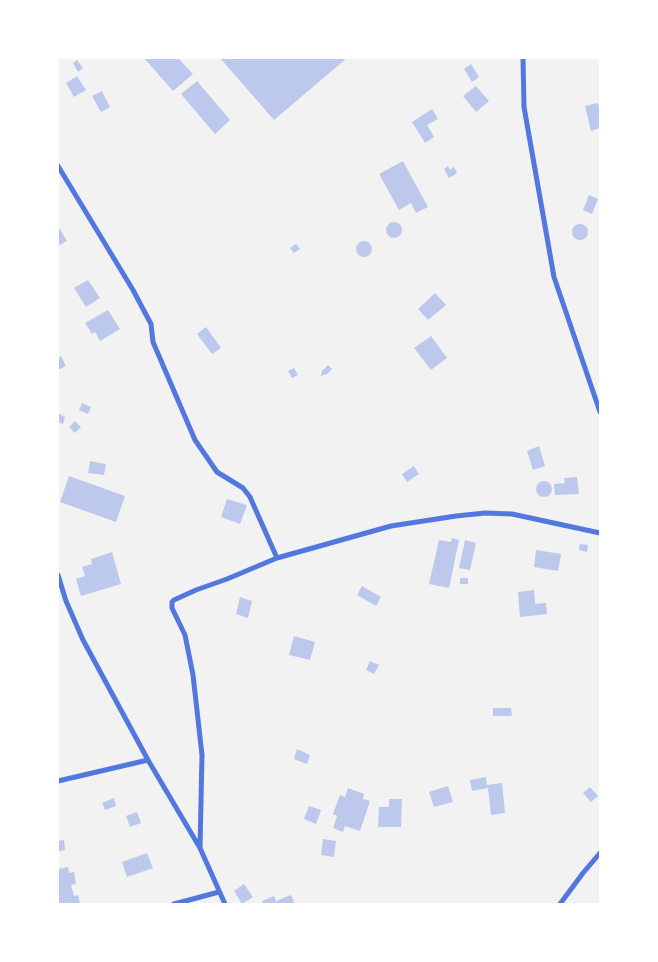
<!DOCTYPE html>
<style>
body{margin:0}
#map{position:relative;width:658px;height:962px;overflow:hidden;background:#f2f2f2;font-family:"Public Sans",sans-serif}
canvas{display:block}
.frame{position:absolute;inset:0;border:59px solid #fff;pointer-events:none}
</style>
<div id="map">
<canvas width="658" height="962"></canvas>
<div class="frame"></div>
</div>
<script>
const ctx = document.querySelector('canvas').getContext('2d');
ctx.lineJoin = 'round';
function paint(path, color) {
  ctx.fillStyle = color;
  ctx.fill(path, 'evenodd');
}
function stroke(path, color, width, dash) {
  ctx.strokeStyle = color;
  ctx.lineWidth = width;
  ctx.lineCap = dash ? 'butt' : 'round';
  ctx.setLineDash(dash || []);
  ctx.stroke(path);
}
paint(new Path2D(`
 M 144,58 L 178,58 L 193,74 L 173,91 Z
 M 220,58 L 347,58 L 274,120 Z
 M 77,60 L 83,68 L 78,72 L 73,63 Z
 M 471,64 L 479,77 L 472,82 L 464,69 Z
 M 77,76 L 86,90 L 74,97 L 66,83 Z
 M 197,81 L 230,120 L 215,134 L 181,94 Z
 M 476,86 L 489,101 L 476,112 L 463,96 Z
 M 102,91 L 110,107 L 101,112 L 92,96 Z
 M 598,103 L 600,112 L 600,128 L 591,131 L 585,106 Z
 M 432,109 L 438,119 L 427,125 L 434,137 L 425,143 L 412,122 Z
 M 403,161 L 428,207 L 416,213 L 411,203 L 399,210 L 379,174 Z
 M 448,166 L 450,170 L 454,167 L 457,173 L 449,178 L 444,169 Z
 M 589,195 L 598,199 L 592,214 L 583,210 Z
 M386 230a8 8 0 1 1 16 0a8 8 0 1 1-16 0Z
 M572 232a8 8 0 1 1 16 0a8 8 0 1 1-16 0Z
 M 58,226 L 67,241 L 58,246 Z
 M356 249a8 8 0 1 1 16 0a8 8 0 1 1-16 0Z
 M 296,244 L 300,249 L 294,253 L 290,248 Z
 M 88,280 L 100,298 L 86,307 L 74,288 Z
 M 435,293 L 446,305 L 428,320 L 418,309 Z
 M 108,310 L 120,329 L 100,341 L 95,332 L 92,334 L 85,323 Z
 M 206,327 L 221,348 L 212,354 L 197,334 Z
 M 431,336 L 447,358 L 431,370 L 414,348 Z
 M 61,356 L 66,366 L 58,370 L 58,358 Z
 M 328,365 L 332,369 L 327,374 L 321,376 L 322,371 Z
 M 294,368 L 298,375 L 292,378 L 288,371 Z
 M 82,403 L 91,407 L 88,414 L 79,410 Z
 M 58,413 L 65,417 L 63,424 L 58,422 Z
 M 75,421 L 81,427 L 75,433 L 69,427 Z
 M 539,446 L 545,466 L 533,470 L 527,451 Z
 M 90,461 L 106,464 L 104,475 L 88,473 Z
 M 414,466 L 419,474 L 407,482 L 402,474 Z
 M 69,476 L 125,496 L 116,522 L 60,502 Z
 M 577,477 L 579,494 L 555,495 L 554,484 L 565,483 L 564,478 Z
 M536 489a8 8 0 1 1 16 0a8 8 0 1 1-16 0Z
 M 227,499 L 247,505 L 240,524 L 221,517 Z
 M 452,538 L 459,540 L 449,588 L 429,584 L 439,540 L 451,542 Z
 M 465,540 L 476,543 L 470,570 L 459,568 Z
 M 580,544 L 588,545 L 587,552 L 579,550 Z
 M 536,550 L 561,554 L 558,571 L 534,567 Z
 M 112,552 L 121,584 L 81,596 L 76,579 L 85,576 L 82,567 L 92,564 L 91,559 Z
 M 460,578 L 468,578 L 468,584 L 460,584 Z
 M 362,586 L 381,597 L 376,606 L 357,595 Z
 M 534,590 L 535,604 L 546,603 L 547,614 L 520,617 L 518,592 Z
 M 240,597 L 252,601 L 248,618 L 236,614 Z
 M 294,636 L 315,642 L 310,660 L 289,655 Z
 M 370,661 L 379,665 L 374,674 L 366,670 Z
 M 493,708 L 511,708 L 512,716 L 493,716 Z
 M 297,749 L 310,755 L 307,764 L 294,759 Z
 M 486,777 L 487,785 L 502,783 L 505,813 L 491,815 L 488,788 L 472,791 L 470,780 Z
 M 448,786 L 453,802 L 434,807 L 429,792 Z
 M 590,787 L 598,796 L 591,802 L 583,793 Z
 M 348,788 L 364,794 L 363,799 L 370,801 L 360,831 L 345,826 L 343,832 L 333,828 L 337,816 L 333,814 L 340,795 L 345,797 Z
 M 114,798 L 116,806 L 105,810 L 102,803 Z
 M 389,799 L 402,799 L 401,827 L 378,827 L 379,807 L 389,807 Z
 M 309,806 L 321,810 L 316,824 L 304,819 Z
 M 137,812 L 141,823 L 130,827 L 126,816 Z
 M 323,839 L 336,841 L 334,857 L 321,855 Z
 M 64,840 L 65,850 L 58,851 L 58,841 Z
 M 147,853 L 153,868 L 127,877 L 122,862 Z
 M 68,867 L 69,873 L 74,872 L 76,884 L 71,885 L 74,896 L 78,895 L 80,904 L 58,904 L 58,869 Z
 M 244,884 L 253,897 L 242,904 L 234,891 Z
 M 291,895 L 295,904 L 263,904 L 262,901 L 274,896 L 276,901 Z`), '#bdc9ec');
stroke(new Path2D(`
 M 523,58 L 524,107 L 554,277 L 600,412
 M 58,166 L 133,290 L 151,324 L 153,342 L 195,440 L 217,472 L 243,488 L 250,497 L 277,558
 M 58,575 L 66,601 L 83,640 L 148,760 L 200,848 L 225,904
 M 58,781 L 148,760
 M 200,848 L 202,755 L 193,675 L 185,635 L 172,608 L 172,602 L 174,600 L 196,590 L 227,579 L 277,558 L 391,526 L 456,516 L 485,513 L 512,514 L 600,533
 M 174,904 L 219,892
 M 560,904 L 583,873 L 600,853`), '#5277de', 5);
</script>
